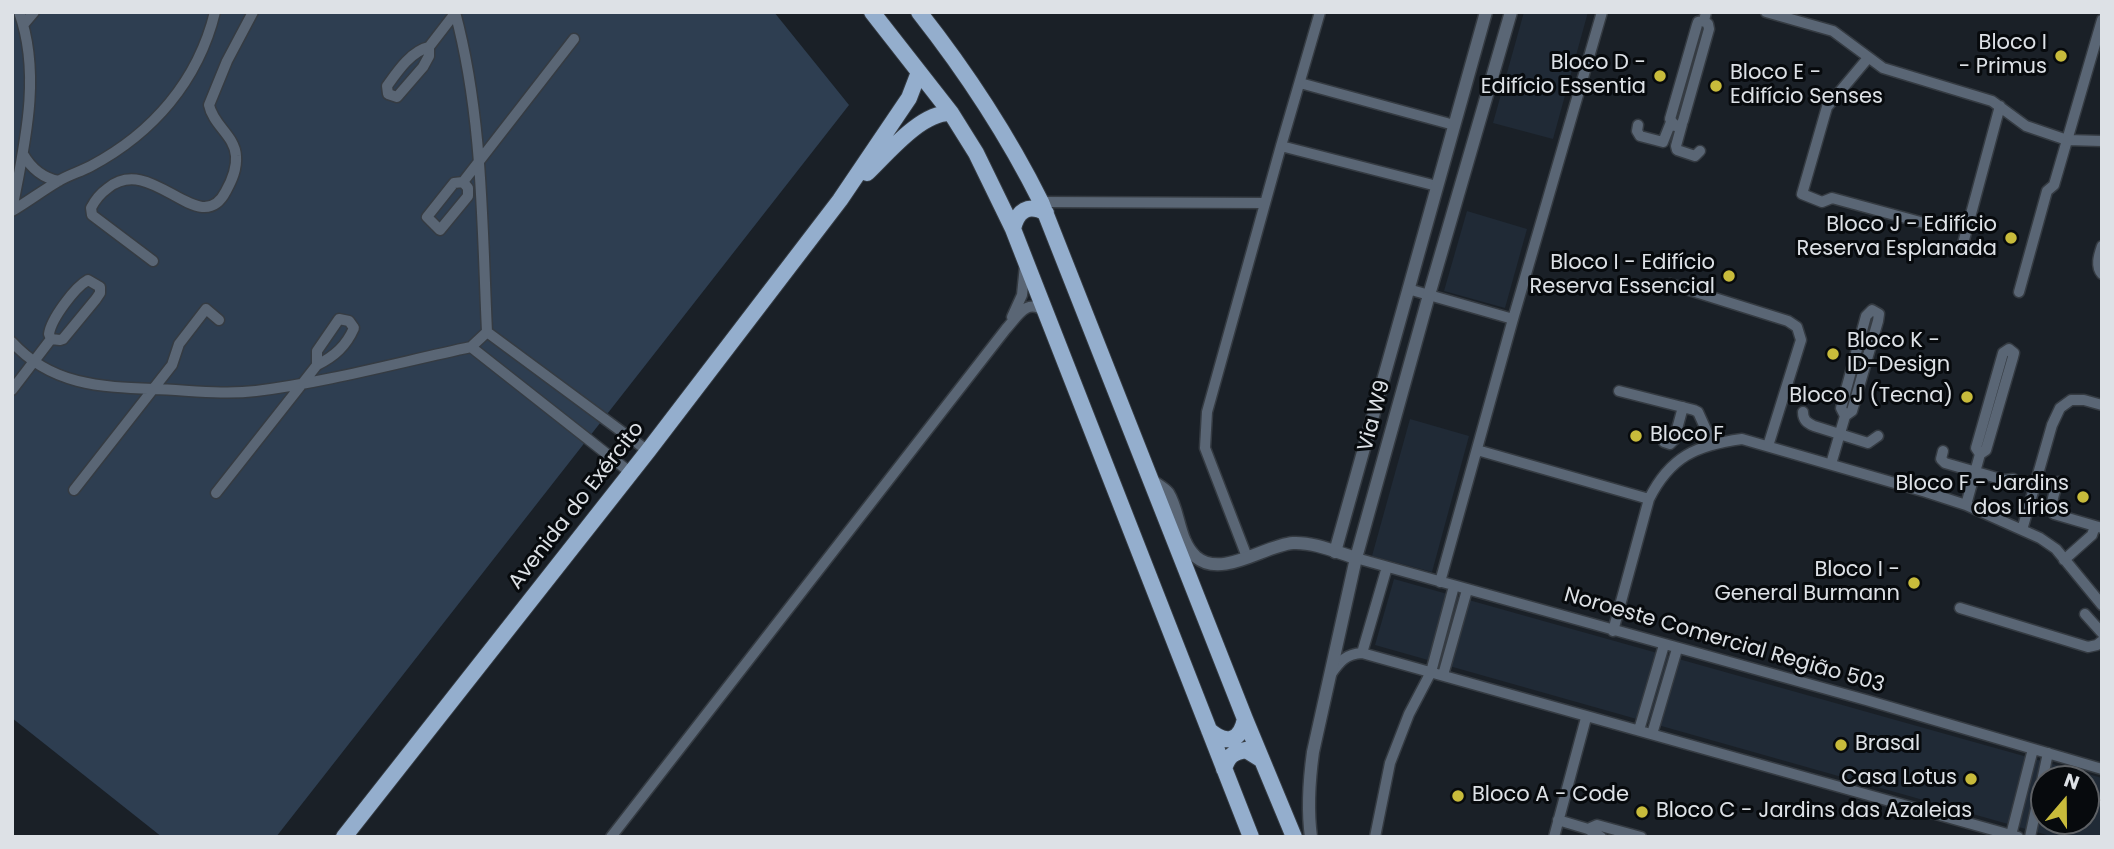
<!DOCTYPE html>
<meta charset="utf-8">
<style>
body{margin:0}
#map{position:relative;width:2114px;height:849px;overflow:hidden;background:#1a2027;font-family:Poppins,sans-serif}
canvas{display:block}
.frame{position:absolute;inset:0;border:14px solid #dde1e6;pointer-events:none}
.north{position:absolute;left:2030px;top:765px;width:70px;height:70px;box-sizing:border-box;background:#070a0d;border:2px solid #5d6064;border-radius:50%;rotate:20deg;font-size:19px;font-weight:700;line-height:28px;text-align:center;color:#dde1e6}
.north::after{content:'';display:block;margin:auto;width:24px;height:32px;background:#c8bb3b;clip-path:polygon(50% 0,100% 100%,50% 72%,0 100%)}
</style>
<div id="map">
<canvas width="2114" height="849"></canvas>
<div class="frame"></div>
<div class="north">N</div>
</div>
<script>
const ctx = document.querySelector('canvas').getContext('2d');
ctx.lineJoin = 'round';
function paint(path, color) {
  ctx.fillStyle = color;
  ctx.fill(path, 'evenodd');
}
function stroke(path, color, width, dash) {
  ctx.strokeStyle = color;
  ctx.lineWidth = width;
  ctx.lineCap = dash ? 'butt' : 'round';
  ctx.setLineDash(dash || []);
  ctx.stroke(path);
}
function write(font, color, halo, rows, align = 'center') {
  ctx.font = font + ' Poppins,sans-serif';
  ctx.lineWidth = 6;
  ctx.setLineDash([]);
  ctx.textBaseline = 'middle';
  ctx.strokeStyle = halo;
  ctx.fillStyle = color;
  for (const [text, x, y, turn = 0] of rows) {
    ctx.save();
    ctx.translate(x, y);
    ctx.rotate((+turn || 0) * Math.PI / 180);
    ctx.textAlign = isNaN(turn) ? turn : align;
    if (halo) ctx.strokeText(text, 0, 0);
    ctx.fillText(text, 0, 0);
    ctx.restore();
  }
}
paint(new Path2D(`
 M 1524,12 L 1588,12 L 1553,139 L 1493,123 Z
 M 1467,211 L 1527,229 L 1505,308 L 1444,291 Z
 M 1410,419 L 1469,436 L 1432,572 L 1372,556 Z
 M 1394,579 L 2102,778 L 2102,837 L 2054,837 L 1375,645 ZM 2044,779 L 2086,779 L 2086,821 L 2044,821 Z`), '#202a36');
paint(new Path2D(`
 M 12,12 L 774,12 L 849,105 L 276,837 L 162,837 L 12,718 Z`), '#2e3e51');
const minor = new Path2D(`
 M 1766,12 L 1833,31 L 1883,68 L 1992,101 L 2026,126 L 2067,140 L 2102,141
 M 1704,21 L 1708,24 L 1709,29 L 1683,121 L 1680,126 L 1675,126 L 1670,119 L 1697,25 L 1698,22 L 1704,21 L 1706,12
 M 23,25 L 34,12
 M 429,47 C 411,51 397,72 387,86 L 388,94 L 397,97 L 423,67 L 429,56 L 429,47 L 456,12
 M 1868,58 L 1827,107 L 1802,194 L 1822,202 L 1832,198 L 1935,226
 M 1300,83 L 1454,125
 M 1682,124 L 1676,146 L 1677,150 L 1695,156 L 1700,151
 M 1638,125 L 1637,131 L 1640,136 L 1663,142 L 1671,122
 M 1281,146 L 1437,186
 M 23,154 C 31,168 42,178 59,181
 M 463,182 L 468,188 L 468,196 L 440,230 L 427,217 L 454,183 L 463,182 L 574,39
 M 1041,202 L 1264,203
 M 12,210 C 24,147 42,75 19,12
 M 12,211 C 27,202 42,191 57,182 C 68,175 80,172 91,166 C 153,133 198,81 215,12
 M 2102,246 C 2099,255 2095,266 2102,274
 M 1961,251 L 2000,106
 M 153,261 L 92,215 L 91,208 C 95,200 101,193 108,188 C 152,152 200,242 226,191 C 232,180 237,169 236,156 C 235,136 213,125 209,105 L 227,61 L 253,12
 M 1670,284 L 1788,321 L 1797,327 L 1801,340 L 1768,446
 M 1408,289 L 1513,319
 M 2019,292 L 2047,191 L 2054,185 L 2102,20
 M 1012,317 L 1022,295 L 1025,265
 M 487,332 L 648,451
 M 12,342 C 51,385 100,387 154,389 C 188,390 222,395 256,391 C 328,382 400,362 471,347 L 487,332 C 482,225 483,116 455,12
 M 471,347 L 631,473
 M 12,390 L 51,339 L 49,334 C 51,319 75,287 88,280 L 100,287 L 100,293 L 96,299 L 63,339 L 60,340 L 51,339
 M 1619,391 L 1694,410 L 1698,412 L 1712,443
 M 1803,412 C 1803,420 1807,423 1814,426 L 1868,443 L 1878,436
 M 1664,442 L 1670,444 L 1674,440 L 1683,407
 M 1477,450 L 1649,499
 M 1943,451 L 1941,459 L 1945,463 L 2004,480 L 2013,479
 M 1831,464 L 1845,416 L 1852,411 L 1878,321 L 1879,314 L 1872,310 L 1866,316 L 1841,408 L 1845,416
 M 2058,482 C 2055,492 2049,504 2054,514 L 2102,528
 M 74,490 L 172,365 L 179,344 L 206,309 L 219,320
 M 216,493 L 317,365 C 335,356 346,346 354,328 L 349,321 L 339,319 L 317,351 L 317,365
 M 1966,505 L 1980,454 L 1986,450 L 2013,357 L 2014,353 L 2009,349 L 2003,353 L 1976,448 L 1980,454
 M 2022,530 L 2052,425 L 2060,408 L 2071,400 L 2084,400 L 2102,405
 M 1247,557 L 1205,448 L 1207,412 L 1281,146 L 1320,12
 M 1356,558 L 1866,700 L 2102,769
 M 2064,560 L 2092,535 L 2095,526
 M 1440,582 L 1513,319 L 1602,12
 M 1960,608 L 2088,647 L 2097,645 L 2102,641
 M 2085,614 L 2102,633
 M 1613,631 L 1649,499 C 1670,457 1696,445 1742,439 L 1926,492 L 1966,505 L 2040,538 L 2056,549 L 2102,605
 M 1362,653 L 1387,567
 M 1331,674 C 1340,661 1346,654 1362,653 L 2018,837
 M 1443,675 L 1467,590
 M 1639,730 L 1664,645
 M 1652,734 L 1677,649
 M 1558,820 L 1588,829 L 1601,837
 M 1588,829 L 1597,825 L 1641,837
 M 2011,835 L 2033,749
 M 611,837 L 1006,329 C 1018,316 1027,297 1045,312
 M 1375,837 L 1390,763 L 1409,714 L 1431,672 L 1454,586
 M 1554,837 L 1586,718
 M 2030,837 L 2048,753`);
const tertiary = new Path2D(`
 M 1151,480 C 1156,484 1164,488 1168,493 C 1180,512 1178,541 1196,557 C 1222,579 1265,545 1293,543 C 1314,542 1336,552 1356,558
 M 1335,552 L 1486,12
 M 1311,837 C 1307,808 1309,781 1313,752 L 1356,558 L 1429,295 L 1511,12`);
const primary = new Path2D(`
 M 872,12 L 951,113 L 976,153 L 1013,229 L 1251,837
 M 919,12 C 967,73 1006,132 1041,202 L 1245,719 L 1294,837
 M 867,173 C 888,153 921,112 951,113
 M 1013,229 C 1017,211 1028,203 1046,213
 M 1209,730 C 1226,745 1240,742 1245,719
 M 1224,769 C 1228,756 1233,752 1246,750 L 1262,760
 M 344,837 L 648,451 L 840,200 L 909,98 L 919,72`);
stroke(minor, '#353b42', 13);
stroke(tertiary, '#353b42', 15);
stroke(primary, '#353b42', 18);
stroke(minor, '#5a6675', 10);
stroke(tertiary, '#5a6675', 12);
stroke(primary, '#94aecd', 16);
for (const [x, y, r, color] of [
 [2061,56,7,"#c8bb3b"],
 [1660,76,7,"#c8bb3b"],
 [1716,86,7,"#c8bb3b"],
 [2011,238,7,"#c8bb3b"],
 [1729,276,7,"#c8bb3b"],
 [1833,354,7,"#c8bb3b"],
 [1967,397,7,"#c8bb3b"],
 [1636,436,7,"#c8bb3b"],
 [2083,497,7,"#c8bb3b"],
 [1914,583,7,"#c8bb3b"],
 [1841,745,7,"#c8bb3b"],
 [1971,779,7,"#c8bb3b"],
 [1458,796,7,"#c8bb3b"],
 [1642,812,7,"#c8bb3b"]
]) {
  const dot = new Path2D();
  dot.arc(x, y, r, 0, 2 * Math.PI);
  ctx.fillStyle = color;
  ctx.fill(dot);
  stroke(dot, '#070a0d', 2.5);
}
write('21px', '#dde1e6', '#070a0d', [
 ["Bloco I",2047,44],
 ["- Primus",2047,68],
 ["Bloco D -",1646,64],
 ["Edifício Essentia",1646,88],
 ["Bloco E -",1730,74,"left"],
 ["Edifício Senses",1730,98,"left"],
 ["Bloco J - Edifício",1997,226],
 ["Reserva Esplanada",1997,250],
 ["Bloco I - Edifício",1715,264],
 ["Reserva Essencial",1715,288],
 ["Bloco K -",1847,342,"left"],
 ["ID-Design",1847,366,"left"],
 ["Bloco J (Tecna)",1953,397],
 ["Bloco F",1650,436,"left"],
 ["Bloco F - Jardins",2069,485],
 ["dos Lírios",2069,509],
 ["Bloco I -",1900,571],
 ["General Burmann",1900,595],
 ["Brasal",1855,745,"left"],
 ["Casa Lotus",1957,779],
 ["Bloco A - Code",1472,796,"left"],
 ["Bloco C - Jardins das Azaleias",1656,812,"left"]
], 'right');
write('21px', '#dde1e6', '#070a0d', [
 ["Via W9",1375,416,-75],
 ["Avenida do Exército",577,506,-52],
 ["Noroeste Comercial Região 503",1724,641,16]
]);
</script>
